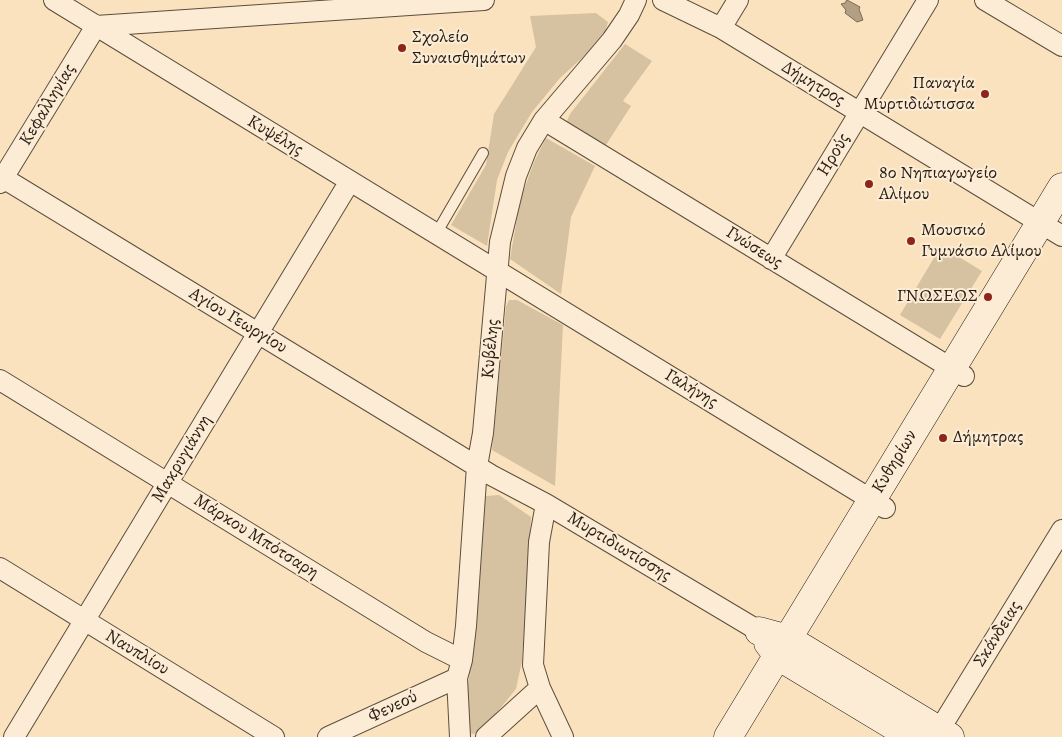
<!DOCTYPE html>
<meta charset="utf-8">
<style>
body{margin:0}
canvas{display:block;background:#fae2be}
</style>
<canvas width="1062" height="737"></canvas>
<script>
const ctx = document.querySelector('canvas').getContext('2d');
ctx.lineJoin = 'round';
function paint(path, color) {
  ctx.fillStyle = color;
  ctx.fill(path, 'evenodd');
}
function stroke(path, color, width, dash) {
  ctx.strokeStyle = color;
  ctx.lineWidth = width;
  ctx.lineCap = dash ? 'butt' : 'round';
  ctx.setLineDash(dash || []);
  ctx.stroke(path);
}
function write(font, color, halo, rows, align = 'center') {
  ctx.font = font + ' Alegreya,serif';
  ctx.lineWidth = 4;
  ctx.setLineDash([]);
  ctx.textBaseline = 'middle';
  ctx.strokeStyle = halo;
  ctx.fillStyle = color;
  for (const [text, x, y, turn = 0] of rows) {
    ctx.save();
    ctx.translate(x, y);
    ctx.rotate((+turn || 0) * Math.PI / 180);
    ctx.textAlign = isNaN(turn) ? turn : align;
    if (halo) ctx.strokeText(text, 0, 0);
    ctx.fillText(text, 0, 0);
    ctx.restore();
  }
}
paint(new Path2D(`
 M 596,13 L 608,22 L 603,39 L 560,78 L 532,112 L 508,152 L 497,180 L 487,246 L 451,225 L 486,165 L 494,114 L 536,47 L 530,16 Z
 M 625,44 L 652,61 L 623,101 L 631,106 L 604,148 L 569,127 L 567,121 L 570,114 Z
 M 546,138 L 595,166 L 571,217 L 561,294 L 510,259 L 520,201 L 534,162 Z
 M 941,246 L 982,271 L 940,339 L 900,315 Z
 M 509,300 L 517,300 L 563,325 L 555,486 L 492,450 L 506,307 Z
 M 499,495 L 531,517 L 522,661 L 516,689 L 481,732 L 473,734 L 465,732 L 462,725 L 472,658 L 481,503 L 486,496 Z`), '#d6c1a1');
const water = new Path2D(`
 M 847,0 L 860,7 L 859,9 L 863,20 L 857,22 L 845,13 L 846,10 L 841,4 L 845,3 Z`);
paint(water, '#b39f84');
stroke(water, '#7b6b56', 1);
const lane = new Path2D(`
 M 436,234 L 483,153`);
const street = new Path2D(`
 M 54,0 L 885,508
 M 663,0 L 721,28 L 1062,236
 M 985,0 L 1062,46
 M 96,26 L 484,0
 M 721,28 L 738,0
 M 544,120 L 964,376
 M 0,176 L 491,475 L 546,504 L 759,631
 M 0,183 L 96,26
 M 771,259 L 928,0
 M 0,380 L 426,642 L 462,660
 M 546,504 L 539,542 L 533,665 L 540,688 L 563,737
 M 0,568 L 274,737
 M 14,737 L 350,181
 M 328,737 L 457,678
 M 460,737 L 457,678 L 462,660 L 466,626 L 477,466 L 483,433 L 500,242 L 516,176 L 527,148 L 544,120 L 612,40 L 629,15 L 636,0
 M 486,737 L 540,688
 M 935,737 L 1062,530`);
const secondary = new Path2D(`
 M 759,631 L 788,639 L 950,737
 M 768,643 L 778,656 L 912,737
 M 728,737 L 1062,187`);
stroke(lane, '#5c4e3d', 12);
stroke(street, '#5c4e3d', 22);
stroke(secondary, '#281d12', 29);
stroke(lane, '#fcecd5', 10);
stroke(street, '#fcecd5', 20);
stroke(secondary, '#fcecd5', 28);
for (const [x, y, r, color] of [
 [402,48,5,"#8f2418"],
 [985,94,5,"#8f2418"],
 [869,184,5,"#8f2418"],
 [911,241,5,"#8f2418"],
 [988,297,5,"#8f2418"],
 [943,438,5,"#8f2418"]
]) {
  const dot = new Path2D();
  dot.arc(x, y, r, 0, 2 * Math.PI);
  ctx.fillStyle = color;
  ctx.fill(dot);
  stroke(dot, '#fcecd5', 2);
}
write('18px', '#281d12', '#fcecd5', [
 ["Σχολείο",412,38],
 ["Συναισθημάτων",412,59],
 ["Παναγία",975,84,"right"],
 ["Μυρτιδιώτισσα",975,105,"right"],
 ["8ο Νηπιαγωγείο",879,174],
 ["Αλίμου",879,195],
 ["Μουσικό",921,231],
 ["Γυμνάσιο Αλίμου",921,252],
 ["ΓΝΩΣΕΩΣ",978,297,"right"],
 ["Δήμητρας",953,438]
], 'left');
write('18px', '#281d12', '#fcecd5', [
 ["Δήμητρος",813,84,31],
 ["Κεφαλληνίας",48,105,-59],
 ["Κυψέλης",275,136,31],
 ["Ηρούς",834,155,-59],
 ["Γνώσεως",754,248,32],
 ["Αγίου Γεωργίου",238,321,31],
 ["Κυβέλης",491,349,-85],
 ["Γαλήνης",691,389,31],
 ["Μακρυγιάννη",182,459,-59],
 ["Κυθηρίων",895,462,-59],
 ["Μάρκου Μπότσαρη",256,537,32],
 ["Μυρτιδιωτίσσης",619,547,31],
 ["Σκάνδειας",998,634,-58],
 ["Ναυπλίου",137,653,31],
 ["Φενεού",393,707,-25]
]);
</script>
